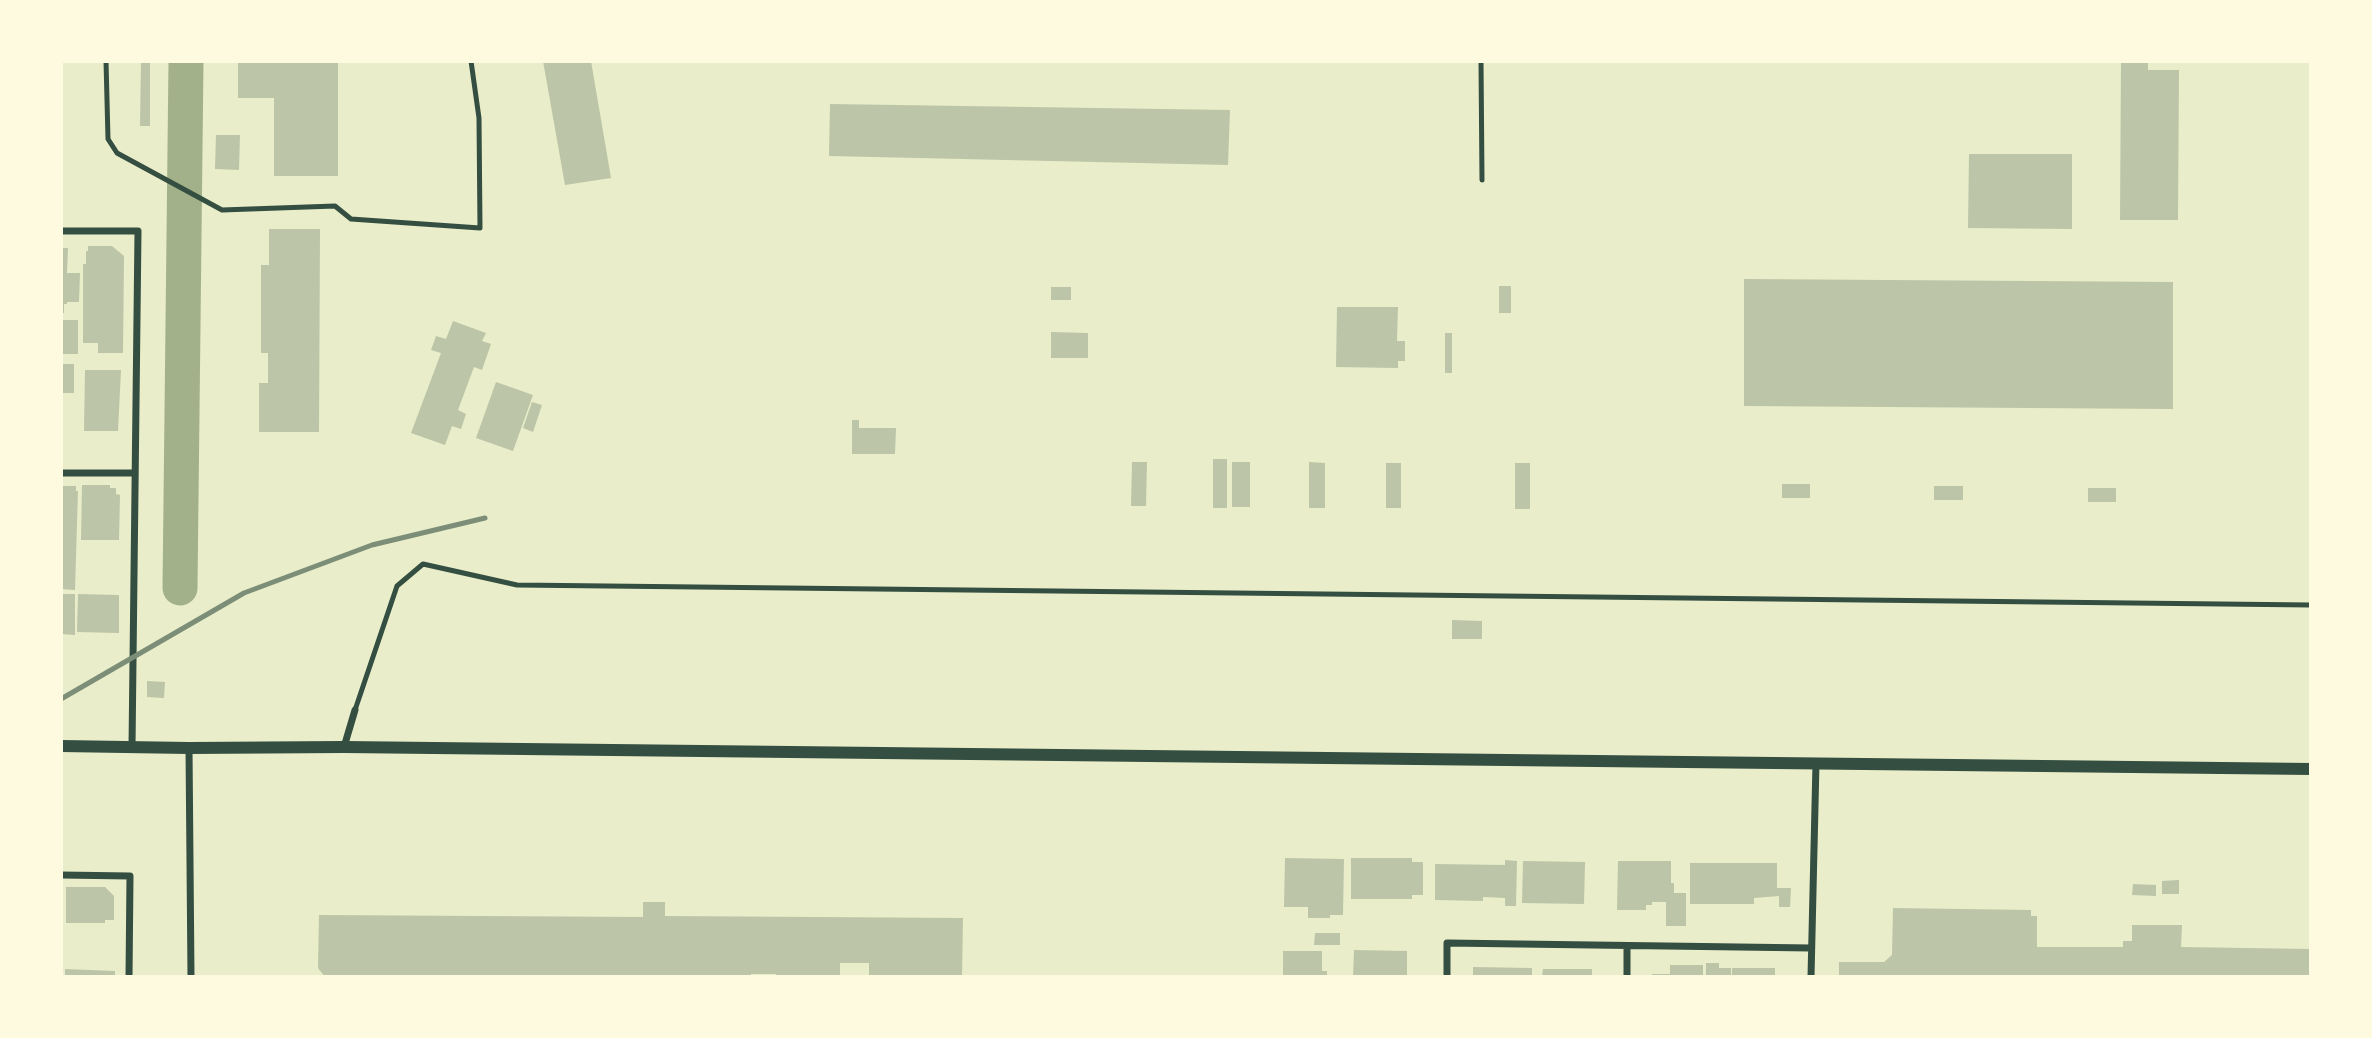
<!DOCTYPE html>
<style>
body{margin:0}
#map{position:relative;width:2372px;height:1038px;overflow:hidden;background:#e9edc9;font-family:Mulish,sans-serif}
canvas{display:block}
.frame{position:absolute;inset:0;border:63px solid #fefae0;pointer-events:none}
</style>
<div id="map">
<canvas width="2372" height="1038"></canvas>
<div class="frame"></div>
</div>
<script>
const ctx = document.querySelector('canvas').getContext('2d');
ctx.lineJoin = 'round';
function stroke(path, color, width, dash) {
  ctx.strokeStyle = color;
  ctx.lineWidth = width;
  ctx.lineCap = dash ? 'butt' : 'round';
  ctx.setLineDash(dash || []);
  ctx.stroke(path);
}
function paint(path, color) {
  ctx.fillStyle = color;
  ctx.fill(path, 'evenodd');
}
stroke(new Path2D(`
 M 180,588 L 186,61`), '#a3b18a', 35);
paint(new Path2D(`
 M 141,61 L 150,61 L 150,126 L 140,126 Z
 M 238,61 L 338,61 L 338,176 L 274,176 L 274,98 L 238,98 Z
 M 543,61 L 591,61 L 611,178 L 565,185 Z
 M 2121,61 L 2148,61 L 2148,70 L 2179,70 L 2178,220 L 2120,220 Z
 M 830,104 L 1230,110 L 1228,165 L 829,156 Z
 M 216,135 L 240,135 L 239,170 L 215,169 Z
 M 1969,154 L 2072,154 L 2072,229 L 1968,228 Z
 M 269,229 L 320,229 L 319,432 L 259,432 L 259,383 L 268,383 L 268,353 L 261,353 L 261,265 L 269,265 Z
 M 88,246 L 112,246 L 124,256 L 123,353 L 98,353 L 98,343 L 83,343 L 83,264 L 86,264 L 86,251 L 88,251 Z
 M 61,248 L 68,248 L 67,273 L 80,273 L 79,302 L 67,302 L 67,304 L 64,304 L 64,313 L 61,313 Z
 M 1744,279 L 2173,282 L 2173,409 L 1744,406 Z
 M 1499,286 L 1511,286 L 1511,313 L 1499,313 Z
 M 1051,287 L 1071,287 L 1071,300 L 1051,300 Z
 M 1337,307 L 1398,307 L 1397,341 L 1405,341 L 1405,361 L 1398,361 L 1398,368 L 1336,367 Z
 M 61,320 L 78,320 L 78,354 L 61,354 Z
 M 453,321 L 486,333 L 482,341 L 491,344 L 482,370 L 474,367 L 458,410 L 466,414 L 461,429 L 452,426 L 445,445 L 411,433 L 441,353 L 431,350 L 436,336 L 446,339 Z
 M 1051,332 L 1088,333 L 1088,358 L 1051,358 Z
 M 1445,333 L 1452,333 L 1452,373 L 1445,373 Z
 M 61,364 L 74,364 L 74,393 L 61,393 Z
 M 85,370 L 121,370 L 118,431 L 84,431 Z
 M 496,382 L 533,395 L 513,451 L 476,438 Z
 M 532,402 L 542,405 L 533,432 L 523,428 Z
 M 852,420 L 859,420 L 859,428 L 896,428 L 895,454 L 852,454 Z
 M 1213,459 L 1227,459 L 1227,508 L 1213,508 Z
 M 1132,462 L 1147,462 L 1146,506 L 1131,506 Z
 M 1232,462 L 1250,462 L 1250,507 L 1232,507 Z
 M 1309,462 L 1325,463 L 1325,508 L 1309,508 Z
 M 1386,463 L 1401,463 L 1401,508 L 1386,508 Z
 M 1515,463 L 1530,463 L 1530,509 L 1515,509 Z
 M 1782,484 L 1810,484 L 1810,498 L 1782,498 Z
 M 82,485 L 110,485 L 110,488 L 116,488 L 116,494 L 120,495 L 119,540 L 81,540 Z
 M 61,486 L 76,486 L 76,491 L 78,491 L 75,590 L 61,589 Z
 M 1934,486 L 1963,486 L 1963,500 L 1934,500 Z
 M 2088,488 L 2116,488 L 2116,502 L 2088,502 Z
 M 61,594 L 75,594 L 75,635 L 61,634 Z
 M 78,594 L 119,595 L 119,633 L 77,632 Z
 M 1452,620 L 1482,621 L 1482,639 L 1452,639 Z
 M 147,681 L 165,682 L 164,698 L 147,697 Z
 M 1285,858 L 1344,859 L 1343,915 L 1330,915 L 1330,918 L 1308,918 L 1308,907 L 1284,907 Z
 M 1351,858 L 1412,858 L 1412,862 L 1423,862 L 1423,895 L 1412,895 L 1412,899 L 1351,899 Z
 M 1505,860 L 1517,861 L 1516,906 L 1505,906 L 1505,898 L 1483,897 L 1483,901 L 1435,900 L 1435,864 L 1505,865 Z
 M 1523,861 L 1585,862 L 1584,904 L 1522,903 Z
 M 1618,861 L 1671,861 L 1671,883 L 1674,883 L 1674,893 L 1686,893 L 1686,926 L 1666,926 L 1666,902 L 1652,902 L 1652,905 L 1646,905 L 1646,910 L 1617,910 Z
 M 1690,863 L 1777,863 L 1777,888 L 1791,888 L 1790,907 L 1779,907 L 1779,896 L 1754,898 L 1754,904 L 1690,904 Z
 M 2179,880 L 2179,894 L 2162,894 L 2162,881 Z
 M 2133,884 L 2156,885 L 2156,896 L 2132,895 Z
 M 66,887 L 105,887 L 114,896 L 114,920 L 105,920 L 105,923 L 66,923 Z
 M 643,902 L 665,902 L 665,916 L 963,918 L 962,977 L 869,977 L 869,963 L 840,963 L 840,977 L 776,977 L 776,974 L 751,974 L 751,977 L 325,977 L 318,968 L 319,915 L 643,917 Z
 M 1893,908 L 2031,910 L 2031,916 L 2037,916 L 2037,947 L 2123,947 L 2123,941 L 2132,941 L 2132,925 L 2182,925 L 2181,947 L 2311,949 L 2311,977 L 1839,977 L 1839,962 L 1884,962 L 1892,955 Z
 M 1315,933 L 1340,933 L 1340,945 L 1314,945 Z
 M 1354,950 L 1407,951 L 1407,977 L 1353,977 Z
 M 1283,951 L 1322,951 L 1322,971 L 1327,971 L 1327,977 L 1283,977 Z
 M 1706,963 L 1719,963 L 1719,968 L 1731,968 L 1731,977 L 1706,977 Z
 M 1670,965 L 1703,965 L 1703,977 L 1652,977 L 1652,974 L 1670,974 Z
 M 1473,967 L 1532,968 L 1532,977 L 1473,977 Z
 M 1732,968 L 1775,968 L 1775,977 L 1732,977 Z
 M 65,969 L 115,971 L 115,977 L 65,977 Z
 M 1543,969 L 1592,969 L 1592,977 L 1542,977 Z`), '#bcc5a7');
stroke(new Path2D(`
 M 106,61 L 108,139 L 117,153 L 222,210 L 335,206 L 351,219 L 480,228 L 479,118 L 471,61
 M 1481,61 L 1482,180
 M 355,710 L 397,586 L 423,564 L 517,585 L 2311,605`), '#344e41', 5);
stroke(new Path2D(`
 M 61,231 L 138,231 L 132,747
 M 61,473 L 135,473
 M 344,747 L 355,710
 M 189,748 L 191,977
 M 61,875 L 130,876 L 129,977
 M 1447,977 L 1447,943 L 1811,948
 M 1627,977 L 1627,946
 M 1811,977 L 1816,763`), '#344e41', 7);
stroke(new Path2D(`
 M 61,746 L 189,748 L 344,747 L 2311,769`), '#344e41', 12);
stroke(new Path2D(`
 M 61,699 L 244,593 L 372,545 L 485,518`), '#7c8e77', 5);
</script>
